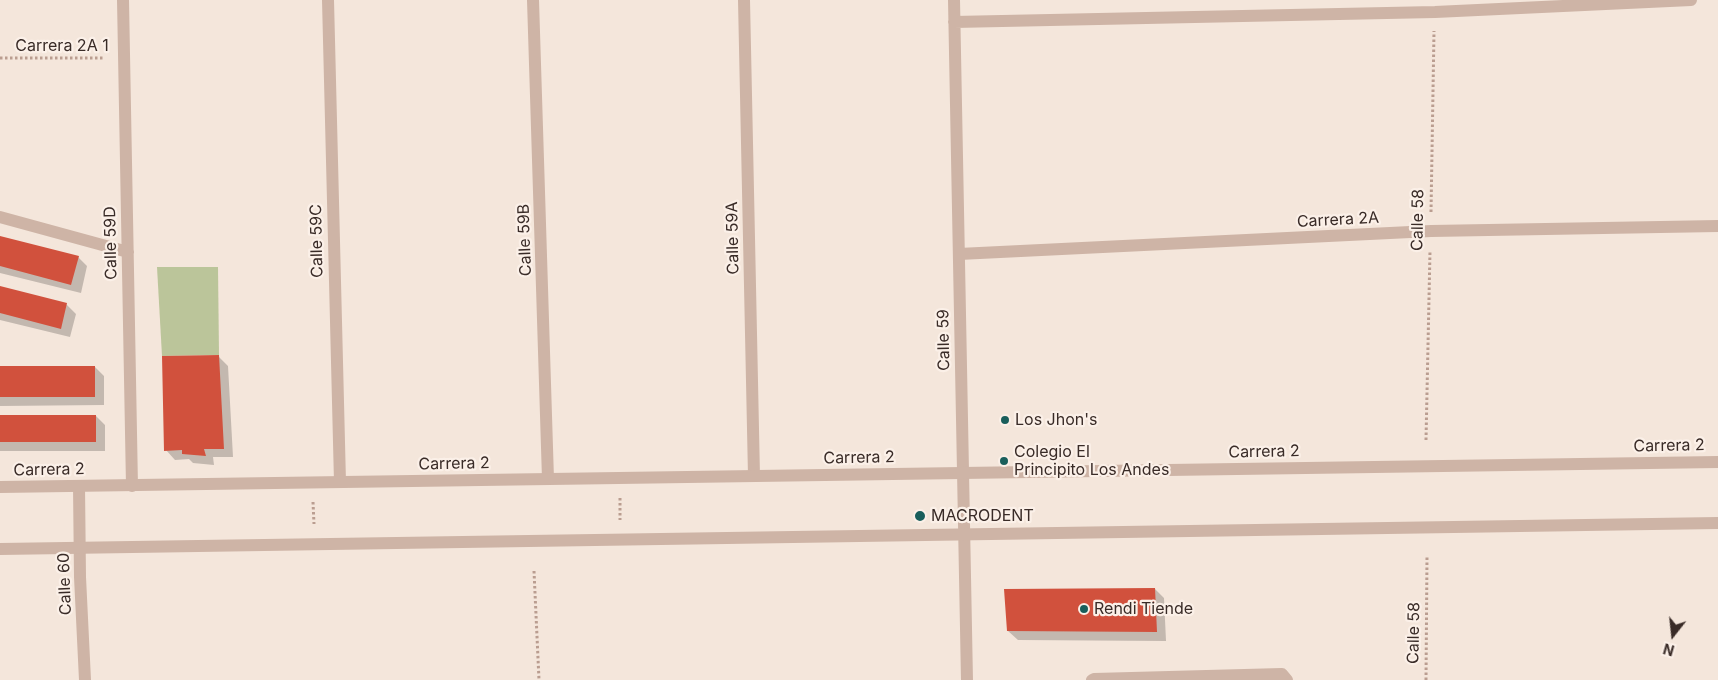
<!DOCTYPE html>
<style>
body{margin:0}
#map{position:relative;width:1718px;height:680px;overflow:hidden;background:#f4e6db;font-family:Inter,sans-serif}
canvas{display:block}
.north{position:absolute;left:1648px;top:610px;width:50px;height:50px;-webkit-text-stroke:4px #fbf0e8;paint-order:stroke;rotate:196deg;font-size:14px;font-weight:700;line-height:20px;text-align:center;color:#392b27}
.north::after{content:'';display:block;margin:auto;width:18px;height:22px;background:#392b27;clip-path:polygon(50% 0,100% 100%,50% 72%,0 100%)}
</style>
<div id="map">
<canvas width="1718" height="680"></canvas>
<div class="north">N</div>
</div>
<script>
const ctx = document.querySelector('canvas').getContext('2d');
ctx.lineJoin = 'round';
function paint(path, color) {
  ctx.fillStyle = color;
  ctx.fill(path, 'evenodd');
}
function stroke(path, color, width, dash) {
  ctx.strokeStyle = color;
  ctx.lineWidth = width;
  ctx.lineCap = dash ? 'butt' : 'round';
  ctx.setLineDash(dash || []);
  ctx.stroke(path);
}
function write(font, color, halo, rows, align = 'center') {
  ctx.font = font + ' Inter,sans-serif';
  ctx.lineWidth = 4.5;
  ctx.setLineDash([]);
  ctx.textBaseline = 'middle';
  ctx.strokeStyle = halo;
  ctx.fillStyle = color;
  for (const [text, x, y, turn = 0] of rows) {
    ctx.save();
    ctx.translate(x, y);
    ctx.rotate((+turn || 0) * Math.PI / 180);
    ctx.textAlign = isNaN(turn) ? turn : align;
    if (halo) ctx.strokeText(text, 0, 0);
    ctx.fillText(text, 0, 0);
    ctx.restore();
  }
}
paint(new Path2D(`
 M 157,267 L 218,267 L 219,355 L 162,356 Z`), '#bbc59a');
paint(new Path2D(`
 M 0,237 L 78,257 L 87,266 L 81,293 L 0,273 Z
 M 0,287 L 66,304 L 76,314 L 70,337 L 0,320 Z
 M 219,357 L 228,366 L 233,457 L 213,457 L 214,465 L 193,463 L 189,459 L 175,460 L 166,450 Z
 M 0,367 L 95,367 L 104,376 L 104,405 L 0,406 Z
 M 0,416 L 96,416 L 105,425 L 105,451 L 0,451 Z
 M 1155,589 L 1164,598 L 1166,641 L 1018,640 L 1008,631 Z`), '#0003');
paint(new Path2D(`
 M 0,236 L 79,256 L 71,285 L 0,266 Z
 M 0,286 L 67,303 L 61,329 L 0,313 Z
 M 219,355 L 224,449 L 204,449 L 206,456 L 182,454 L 182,450 L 164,451 L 162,356 Z
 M 0,366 L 95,366 L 95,397 L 0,397 Z
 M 0,415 L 96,415 L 96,442 L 0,442 Z
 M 1155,588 L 1157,632 L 1007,631 L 1004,589 Z`), '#d1513d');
stroke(new Path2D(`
 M 0,58 L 104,58
 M 1431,212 L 1434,31
 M 1426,440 L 1430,251
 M 620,498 L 620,520
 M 313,502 L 314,524
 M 534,571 L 539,680
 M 1426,680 L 1427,557`), '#ba9d90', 3, [2.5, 2.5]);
stroke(new Path2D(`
 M 1092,680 L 1094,679 L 1282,674 L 1287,680`), '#ceb4a6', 12);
stroke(new Path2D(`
 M 123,0 L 132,486
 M 328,0 L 340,482
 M 533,0 L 548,479
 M 744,0 L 754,476
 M 954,0 L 967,680
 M 954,22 L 1435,12 L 1691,0
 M 0,217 L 128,252
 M 959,254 L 1431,231 L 1718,226
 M 79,486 L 80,577 L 85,680`), '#ceb4a6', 12);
stroke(new Path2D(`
 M 0,487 L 1718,462
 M 0,549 L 1718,523`), '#ceb4a6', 12);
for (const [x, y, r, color] of [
 [1005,420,5,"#195e5b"],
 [1004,461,5,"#195e5b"],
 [920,516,6,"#195e5b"],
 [1084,609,5,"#195e5b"]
]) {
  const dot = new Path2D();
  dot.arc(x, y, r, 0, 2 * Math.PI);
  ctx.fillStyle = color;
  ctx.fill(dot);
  stroke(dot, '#fbf0e8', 2);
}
write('16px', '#392b27', '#fbf0e8', [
 ["Carrera 2A 1",62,46],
 ["Carrera 2A",1338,220,-3],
 ["Calle 58",1418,220,-89],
 ["Calle 59A",733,238,-91],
 ["Calle 59B",525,240,-92],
 ["Calle 59C",317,241,-91],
 ["Calle 59D",111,243,-91],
 ["Calle 59",944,340,-91],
 ["Carrera 2",1669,446,-1],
 ["Carrera 2",1264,452,-1],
 ["Carrera 2",859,458,-1],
 ["Carrera 2",454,464,-1],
 ["Carrera 2",49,470,-1],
 ["Calle 60",65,584,-92],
 ["Calle 58",1414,633,-89]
]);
write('16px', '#392b27', '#fbf0e8', [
 ["Los Jhon's",1015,420],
 ["Colegio El",1014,452],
 ["Principito Los Andes",1014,470],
 ["MACRODENT",931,516],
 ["Rendi Tiende",1094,609]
], 'left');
</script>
